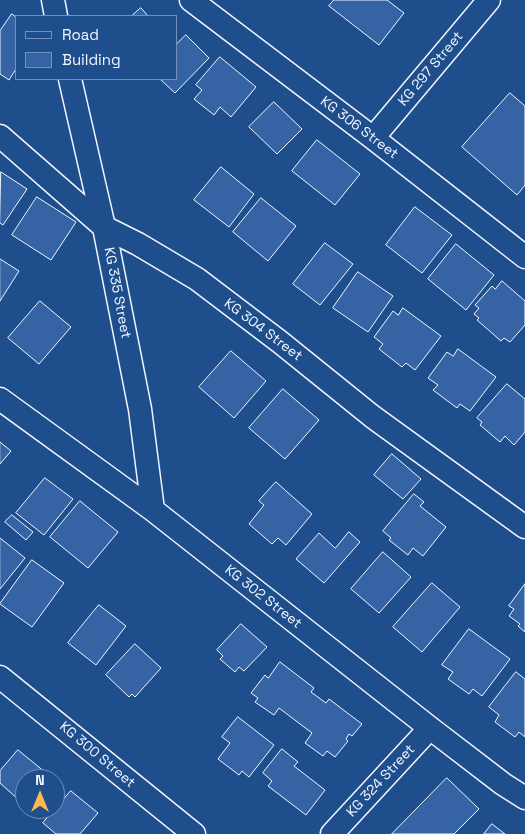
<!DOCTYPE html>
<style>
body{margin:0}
#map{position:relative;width:525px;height:834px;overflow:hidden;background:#1f4e8c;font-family:"Space Grotesk",sans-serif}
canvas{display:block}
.legend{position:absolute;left:15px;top:15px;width:162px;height:65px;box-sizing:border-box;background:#1f4e8c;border:1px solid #7391ba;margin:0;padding:6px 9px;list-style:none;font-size:15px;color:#f2f6ff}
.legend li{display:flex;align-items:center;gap:10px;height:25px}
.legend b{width:25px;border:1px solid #7391ba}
.north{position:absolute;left:15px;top:769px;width:50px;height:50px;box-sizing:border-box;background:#1f4e8c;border:1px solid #7391ba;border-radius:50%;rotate:0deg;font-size:14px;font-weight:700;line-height:20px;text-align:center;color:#f2f6ff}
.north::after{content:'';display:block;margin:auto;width:18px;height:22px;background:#ffb74d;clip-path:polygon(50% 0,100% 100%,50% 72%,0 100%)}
</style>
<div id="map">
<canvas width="525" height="834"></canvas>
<ul class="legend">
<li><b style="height:6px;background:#1f4e8c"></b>Road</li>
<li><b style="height:14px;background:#3563a3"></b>Building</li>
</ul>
<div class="north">N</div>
</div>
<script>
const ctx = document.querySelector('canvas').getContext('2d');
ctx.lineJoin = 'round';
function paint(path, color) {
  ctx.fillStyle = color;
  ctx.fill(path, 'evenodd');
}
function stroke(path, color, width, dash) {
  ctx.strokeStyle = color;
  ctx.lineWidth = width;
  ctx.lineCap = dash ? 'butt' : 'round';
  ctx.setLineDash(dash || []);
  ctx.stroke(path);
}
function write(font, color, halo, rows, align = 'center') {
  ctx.font = font + ' "Space Grotesk",sans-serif';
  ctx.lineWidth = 4;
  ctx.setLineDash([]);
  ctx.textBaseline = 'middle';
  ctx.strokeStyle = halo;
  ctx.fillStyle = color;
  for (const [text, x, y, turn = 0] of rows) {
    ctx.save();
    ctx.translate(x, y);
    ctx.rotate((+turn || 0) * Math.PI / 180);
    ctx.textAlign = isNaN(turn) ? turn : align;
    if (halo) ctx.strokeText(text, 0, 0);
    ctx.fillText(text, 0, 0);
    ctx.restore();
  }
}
const building = new Path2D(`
 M 334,0 L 387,0 L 404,13 L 379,45 L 329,6 Z
 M 141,8 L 148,16 L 134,16 L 133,15 Z
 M 12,14 L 16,17 L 16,69 L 9,80 L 0,74 L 0,31 Z
 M 186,35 L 209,58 L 175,93 L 160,79 L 176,79 L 176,45 Z
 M 220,57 L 256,87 L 231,117 L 220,107 L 214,115 L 194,99 L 202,90 L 196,85 Z
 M 510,93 L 525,106 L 525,185 L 517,195 L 462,147 Z
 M 274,102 L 302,129 L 277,154 L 249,127 Z
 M 317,140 L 360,174 L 335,205 L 292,171 Z
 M 221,167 L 254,194 L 229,227 L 194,200 Z
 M 1,172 L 27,189 L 3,225 L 0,223 Z
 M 37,197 L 76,222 L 51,260 L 12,235 Z
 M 261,198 L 296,226 L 268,261 L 233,232 Z
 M 415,207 L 452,235 L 422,273 L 386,245 Z
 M 325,243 L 353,264 L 320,305 L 293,284 Z
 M 456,244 L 494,275 L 466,310 L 428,279 Z
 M 0,259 L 19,271 L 0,301 Z
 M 358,272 L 393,296 L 368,332 L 333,308 Z
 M 502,281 L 525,301 L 525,325 L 510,342 L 504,338 L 501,341 L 477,320 L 479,318 L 474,314 L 479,308 L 475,305 L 492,286 L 495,289 Z
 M 40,301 L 71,327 L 39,364 L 8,338 Z
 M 403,308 L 441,336 L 415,370 L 406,363 L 402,367 L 379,349 L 383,344 L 374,337 L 393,311 L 398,315 Z
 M 458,349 L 496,377 L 470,411 L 460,404 L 457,408 L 433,390 L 438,385 L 428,378 L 447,352 L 453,356 Z
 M 231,351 L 266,381 L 234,418 L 199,387 Z
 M 507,384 L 525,399 L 525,432 L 514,445 L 505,436 L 500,442 L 480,425 L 482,422 L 477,418 Z
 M 283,389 L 319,420 L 285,459 L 249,428 Z
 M 0,442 L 11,451 L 0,464 Z
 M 392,454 L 421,479 L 403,499 L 374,475 Z
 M 45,478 L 73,499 L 44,535 L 16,513 Z
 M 276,482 L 312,514 L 286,545 L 278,538 L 272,544 L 249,524 L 264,505 L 259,501 Z
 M 414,494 L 424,502 L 420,506 L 446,527 L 423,556 L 413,548 L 408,555 L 389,540 L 391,538 L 383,531 Z
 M 80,501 L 118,532 L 88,568 L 50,537 Z
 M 12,515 L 33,532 L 26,540 L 5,522 Z
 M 349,532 L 360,542 L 324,583 L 296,559 L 319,533 L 335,548 Z
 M 0,538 L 25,558 L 0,589 Z
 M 383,552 L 411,577 L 379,613 L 351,589 Z
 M 32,560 L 64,583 L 32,627 L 0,604 Z
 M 432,583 L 460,607 L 422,652 L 393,627 Z
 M 525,584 L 525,632 L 518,626 L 520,624 L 509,616 L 514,609 L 509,606 Z
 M 99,605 L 126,626 L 96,665 L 68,643 Z
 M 241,624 L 267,647 L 244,671 L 239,667 L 235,672 L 220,659 L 223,656 L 217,650 Z
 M 469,629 L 510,659 L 482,696 L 473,689 L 469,694 L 448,679 L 453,672 L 442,665 Z
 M 135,644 L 161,668 L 135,697 L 132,694 L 129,697 L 106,675 Z
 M 280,662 L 314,688 L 311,692 L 326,703 L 329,699 L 362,724 L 352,736 L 349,734 L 346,739 L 348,741 L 335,757 L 327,751 L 323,756 L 305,743 L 312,733 L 279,708 L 274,715 L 255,702 L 258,698 L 251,693 L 265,675 L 268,678 Z
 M 516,672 L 525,679 L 525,737 L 519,732 L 515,737 L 495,722 L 499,715 L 489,707 Z
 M 238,717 L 274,745 L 249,777 L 242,771 L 239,775 L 218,759 L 230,743 L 222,737 Z
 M 282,749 L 298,762 L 294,766 L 325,790 L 306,815 L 268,786 L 272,781 L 263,773 Z
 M 18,750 L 45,772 L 39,779 L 25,779 L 25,796 L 20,801 L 0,783 L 0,771 Z
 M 447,778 L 479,809 L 454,834 L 392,834 Z
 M 71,791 L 98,813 L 80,834 L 56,834 L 43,823 Z
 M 492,824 L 505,834 L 484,834 Z`);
paint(building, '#3563a3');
stroke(building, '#f2f6ff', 1);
const minor = new Path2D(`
 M 53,0 L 56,16
 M 191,0 L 373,138 L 525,257
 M 70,79 L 104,227 L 140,409 L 153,510
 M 0,136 L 104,227 L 138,244 L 197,279 L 280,342 L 373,417 L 525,527
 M 373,138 L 489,0
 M 0,399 L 153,510 L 430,728 L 503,784 L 525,798
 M 0,677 L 194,834
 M 332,834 L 430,728`);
stroke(minor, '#f2f6ff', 25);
stroke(minor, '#1f4e8c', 22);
write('14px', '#f2f6ff', '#1f4e8c', [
 ["KG 297 Street",431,69,-50],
 ["KG 306 Street",359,128,37],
 ["KG 335 Street",117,293,79],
 ["KG 304 Street",263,330,37],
 ["KG 302 Street",263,597,38],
 ["KG 300 Street",97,755,40],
 ["KG 324 Street",381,781,-47]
]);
</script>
